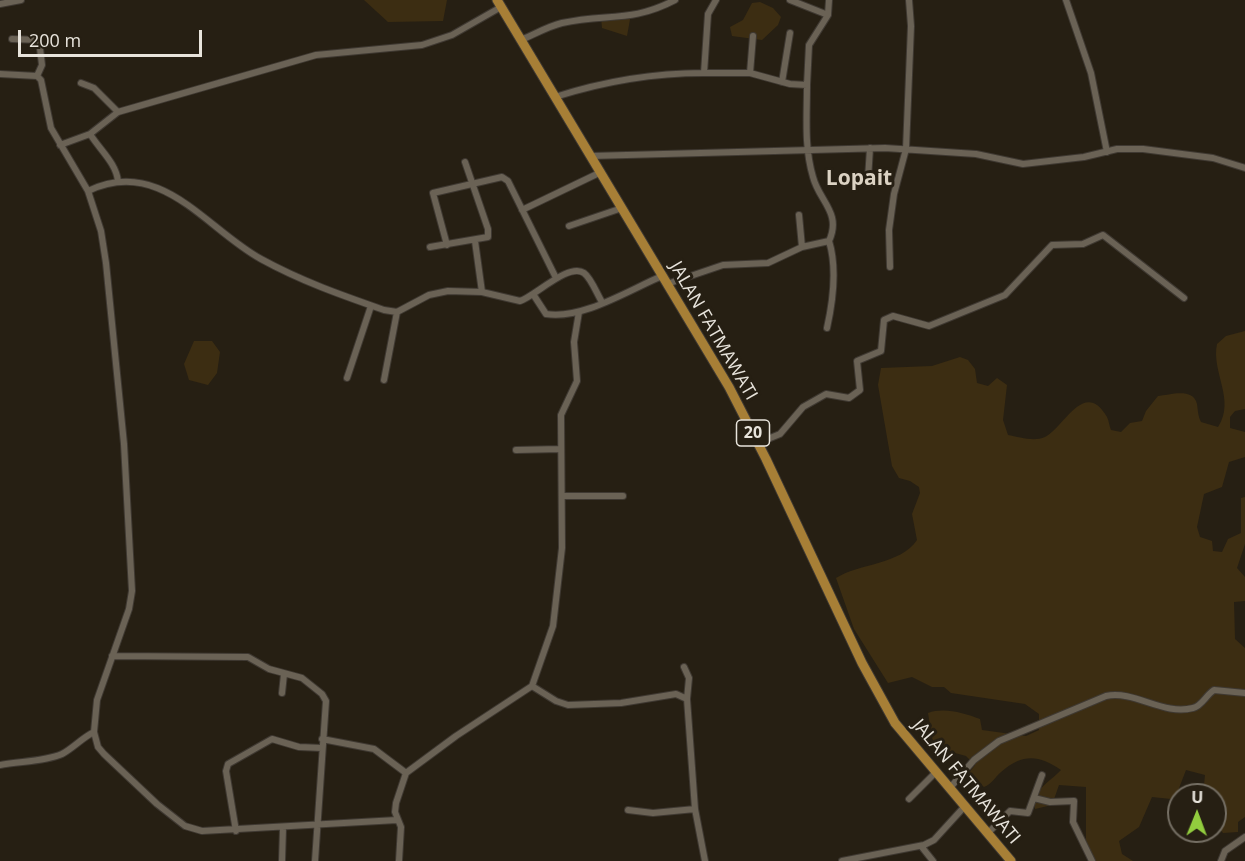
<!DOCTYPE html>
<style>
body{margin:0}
#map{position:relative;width:1245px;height:861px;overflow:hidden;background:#261f13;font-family:"Open Sans",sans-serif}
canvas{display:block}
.north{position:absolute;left:1167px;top:783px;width:60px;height:60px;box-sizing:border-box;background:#261f13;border:2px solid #746e63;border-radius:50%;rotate:1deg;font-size:16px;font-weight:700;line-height:24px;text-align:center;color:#e8e4dc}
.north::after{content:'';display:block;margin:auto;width:21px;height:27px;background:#92cd3e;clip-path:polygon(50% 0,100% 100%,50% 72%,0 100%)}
.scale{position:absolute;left:18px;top:30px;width:184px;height:27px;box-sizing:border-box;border:3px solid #e8e4dc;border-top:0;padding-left:8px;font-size:18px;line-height:21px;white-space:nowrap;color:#e8e4dc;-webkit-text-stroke:4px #261f13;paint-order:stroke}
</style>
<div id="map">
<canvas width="1245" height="861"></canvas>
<div class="north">U</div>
<div class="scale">200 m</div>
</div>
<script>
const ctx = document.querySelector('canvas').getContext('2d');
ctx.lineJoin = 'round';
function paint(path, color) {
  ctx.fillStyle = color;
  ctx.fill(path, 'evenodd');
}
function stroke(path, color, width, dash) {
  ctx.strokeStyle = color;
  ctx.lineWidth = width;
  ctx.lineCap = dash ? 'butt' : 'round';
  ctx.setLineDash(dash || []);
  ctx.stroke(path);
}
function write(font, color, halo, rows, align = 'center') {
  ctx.font = font + ' "Open Sans",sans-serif';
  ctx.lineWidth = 6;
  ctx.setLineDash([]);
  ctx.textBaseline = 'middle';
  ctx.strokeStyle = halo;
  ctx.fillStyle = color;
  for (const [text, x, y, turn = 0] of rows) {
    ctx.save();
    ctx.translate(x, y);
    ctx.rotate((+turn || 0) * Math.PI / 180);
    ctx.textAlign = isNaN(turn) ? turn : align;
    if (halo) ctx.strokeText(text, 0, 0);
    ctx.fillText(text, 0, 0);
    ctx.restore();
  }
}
paint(new Path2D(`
 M 364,0 L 447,0 L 443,21 L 388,22 Z
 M 760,2 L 773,8 L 781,17 L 778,25 L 762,40 L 732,36 L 730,27 L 743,20 L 752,3 Z
 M 631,14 L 627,36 L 602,28 L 601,17 Z
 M 1245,331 L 1245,409 L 1235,411 L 1230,417 L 1230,428 L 1245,432 L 1245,457 L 1229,462 L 1222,487 L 1204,494 L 1197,527 L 1200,537 L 1212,541 L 1213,551 L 1222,552 L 1228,539 L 1241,533 L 1241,498 L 1245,497 L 1245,544 L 1237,568 L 1245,577 L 1245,601 L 1234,602 L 1235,639 L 1245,648 L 1245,817 L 1238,822 L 1238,832 L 1223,833 L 1215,822 L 1215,795 L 1203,795 L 1205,775 L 1186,770 L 1176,796 L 1171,799 L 1152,797 L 1139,827 L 1119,841 L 1122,854 L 1133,861 L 1091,861 L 1086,840 L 1086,787 L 1059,785 L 1052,805 L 1035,809 C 1033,788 1048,784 1061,770 C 1039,755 1023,753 1001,772 C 995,777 992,784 984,787 L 968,774 L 975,765 L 966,756 L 937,748 L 932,738 L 928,713 C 944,707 964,713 980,719 L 982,730 L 1026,736 L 1039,730 L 1039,714 L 1025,704 L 951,693 L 944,687 L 932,687 L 912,677 L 888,683 L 854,629 L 836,578 C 860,563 900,565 917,540 L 912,514 L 920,493 L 919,487 L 910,481 L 899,478 L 892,466 L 878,385 L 881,368 L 932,366 L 960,357 L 968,360 L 975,369 L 977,383 L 988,386 L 997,378 L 1007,385 L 1003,420 L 1008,435 C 1019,437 1034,442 1045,437 C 1064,428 1084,378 1107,417 C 1109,421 1109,425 1111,430 L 1121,432 L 1130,423 L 1142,421 L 1146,411 L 1158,396 C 1170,395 1193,387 1197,404 C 1198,411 1198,416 1201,422 L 1218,427 C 1236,400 1211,372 1217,344 L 1226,336 Z
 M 194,341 L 212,341 L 220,352 L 217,373 L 208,385 L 189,380 L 184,364 Z`), '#3c2d12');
const minor = new Path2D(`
 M 790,0 L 828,15
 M 1066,0 L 1091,73 L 1107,152
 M 0,4 L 21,0
 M 12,39 L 39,40 L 42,65 L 37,76
 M 523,39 C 535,34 549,26 562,23 C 607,13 631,23 675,0
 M 750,73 L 753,36
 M 0,74 L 37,76 L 41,80 L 51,128 L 88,191 C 161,156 206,229 261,259 C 301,281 341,295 384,310 L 397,312 L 429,295 L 448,291 L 482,292 L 520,301 C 534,297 569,262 584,273 C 591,278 597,294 602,302
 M 782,82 L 790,33
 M 81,83 L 94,88 L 118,112
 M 807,85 L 809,45 L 828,15 L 829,0
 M 555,97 C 605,81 652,73 704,73 L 708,14 L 716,0
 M 90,134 C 100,150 116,163 118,181
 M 60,145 L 90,134 L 118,112 L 316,55 L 422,45 L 452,35 L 501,7
 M 590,156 L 885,148 L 976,154 L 1023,164 L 1084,157 L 1117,149 L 1143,149 L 1213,158 L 1245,168
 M 868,179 L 870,148
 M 88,191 L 101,231 L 106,263 L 124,444 L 132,591 L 129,609 L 97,700 L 94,732 L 98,747 L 104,754 L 157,804 L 185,826 L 202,831 L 397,820
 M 522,210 L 599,173
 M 799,215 L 802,247
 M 569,226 L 622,208
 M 475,241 L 482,292
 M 447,245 L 433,193 L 502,177 L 508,181 L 556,278
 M 430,247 L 488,237 L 488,229 L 465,162
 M 890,267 L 889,230 L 894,194 L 906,149 L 911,26 L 909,0
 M 667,284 L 723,265 L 768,263 L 802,247 L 829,241 C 842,213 819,201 813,177 C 804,147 807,116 807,85 L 790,84 L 750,73 L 704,73
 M 533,294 L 546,314 C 582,320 629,290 662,276
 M 827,328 C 833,301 837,267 829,241
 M 347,378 L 371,306
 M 384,380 L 397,312
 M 758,443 L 780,434 L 803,407 L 826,394 L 849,398 L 860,390 L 857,361 L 881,351 L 884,320 L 893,316 L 929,326 L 1005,295 L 1052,245 L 1083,244 L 1103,235 L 1184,298
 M 516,450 L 560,449
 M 562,496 L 623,496
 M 112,656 L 248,657 L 269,669 L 302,678 L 322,694 L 326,701 L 315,861
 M 684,667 L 689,678 L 687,699
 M 532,686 L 556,701 L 568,705 L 621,703 L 676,694 L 687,699 L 695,809 L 705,861
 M 282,693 L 284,674
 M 322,739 L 374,749 L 406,773
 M 0,765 C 19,761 44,762 62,754 C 73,748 82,738 94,732
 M 949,789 L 974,760 L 999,741 L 1106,696 C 1135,690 1163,716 1193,708 C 1202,706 1206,695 1214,690 L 1245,693
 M 1034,798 L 1050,802 L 1074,801 L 1073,822 L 1092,861
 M 909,799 L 935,773
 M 628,810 L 653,813 L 695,809
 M 236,831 L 226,771 L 228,764 L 272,739 L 299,747 L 322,748
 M 989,832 L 1010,811 L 1028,813 L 1042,775
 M 921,846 L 933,861
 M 282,861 L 283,828
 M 399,861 L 401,827 L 395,812 L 396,803 L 406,773 L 456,736 L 532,686 L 553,626 L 562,548 L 561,415 L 577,381 L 574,342 L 579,312
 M 842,861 L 924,845 L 934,840 L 965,806
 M 1221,861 L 1225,851 L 1245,837`);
const highway = new Path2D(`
 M 497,0 L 729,387 L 766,459 L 862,663 L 895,723 L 1011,861`);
stroke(minor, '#3f3932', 8);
stroke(highway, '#3f3932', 11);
stroke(minor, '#6a6255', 6);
stroke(highway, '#a77f36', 9);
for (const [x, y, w] of [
 [753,433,33]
]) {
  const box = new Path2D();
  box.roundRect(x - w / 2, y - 13, w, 26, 4.5);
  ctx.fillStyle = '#261f13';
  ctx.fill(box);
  stroke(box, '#e8e4dc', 1.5);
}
write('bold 16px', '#e8e4dc', null, [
 ["20",753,433]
]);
write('18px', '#e8e4dc', '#261f13', [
 ["JALAN FATMAWATI",713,331,60],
 ["JALAN FATMAWATI",966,782,50]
]);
write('bold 21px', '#dbd2c3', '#261f13', [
 ["Lopait",859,179]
]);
</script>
